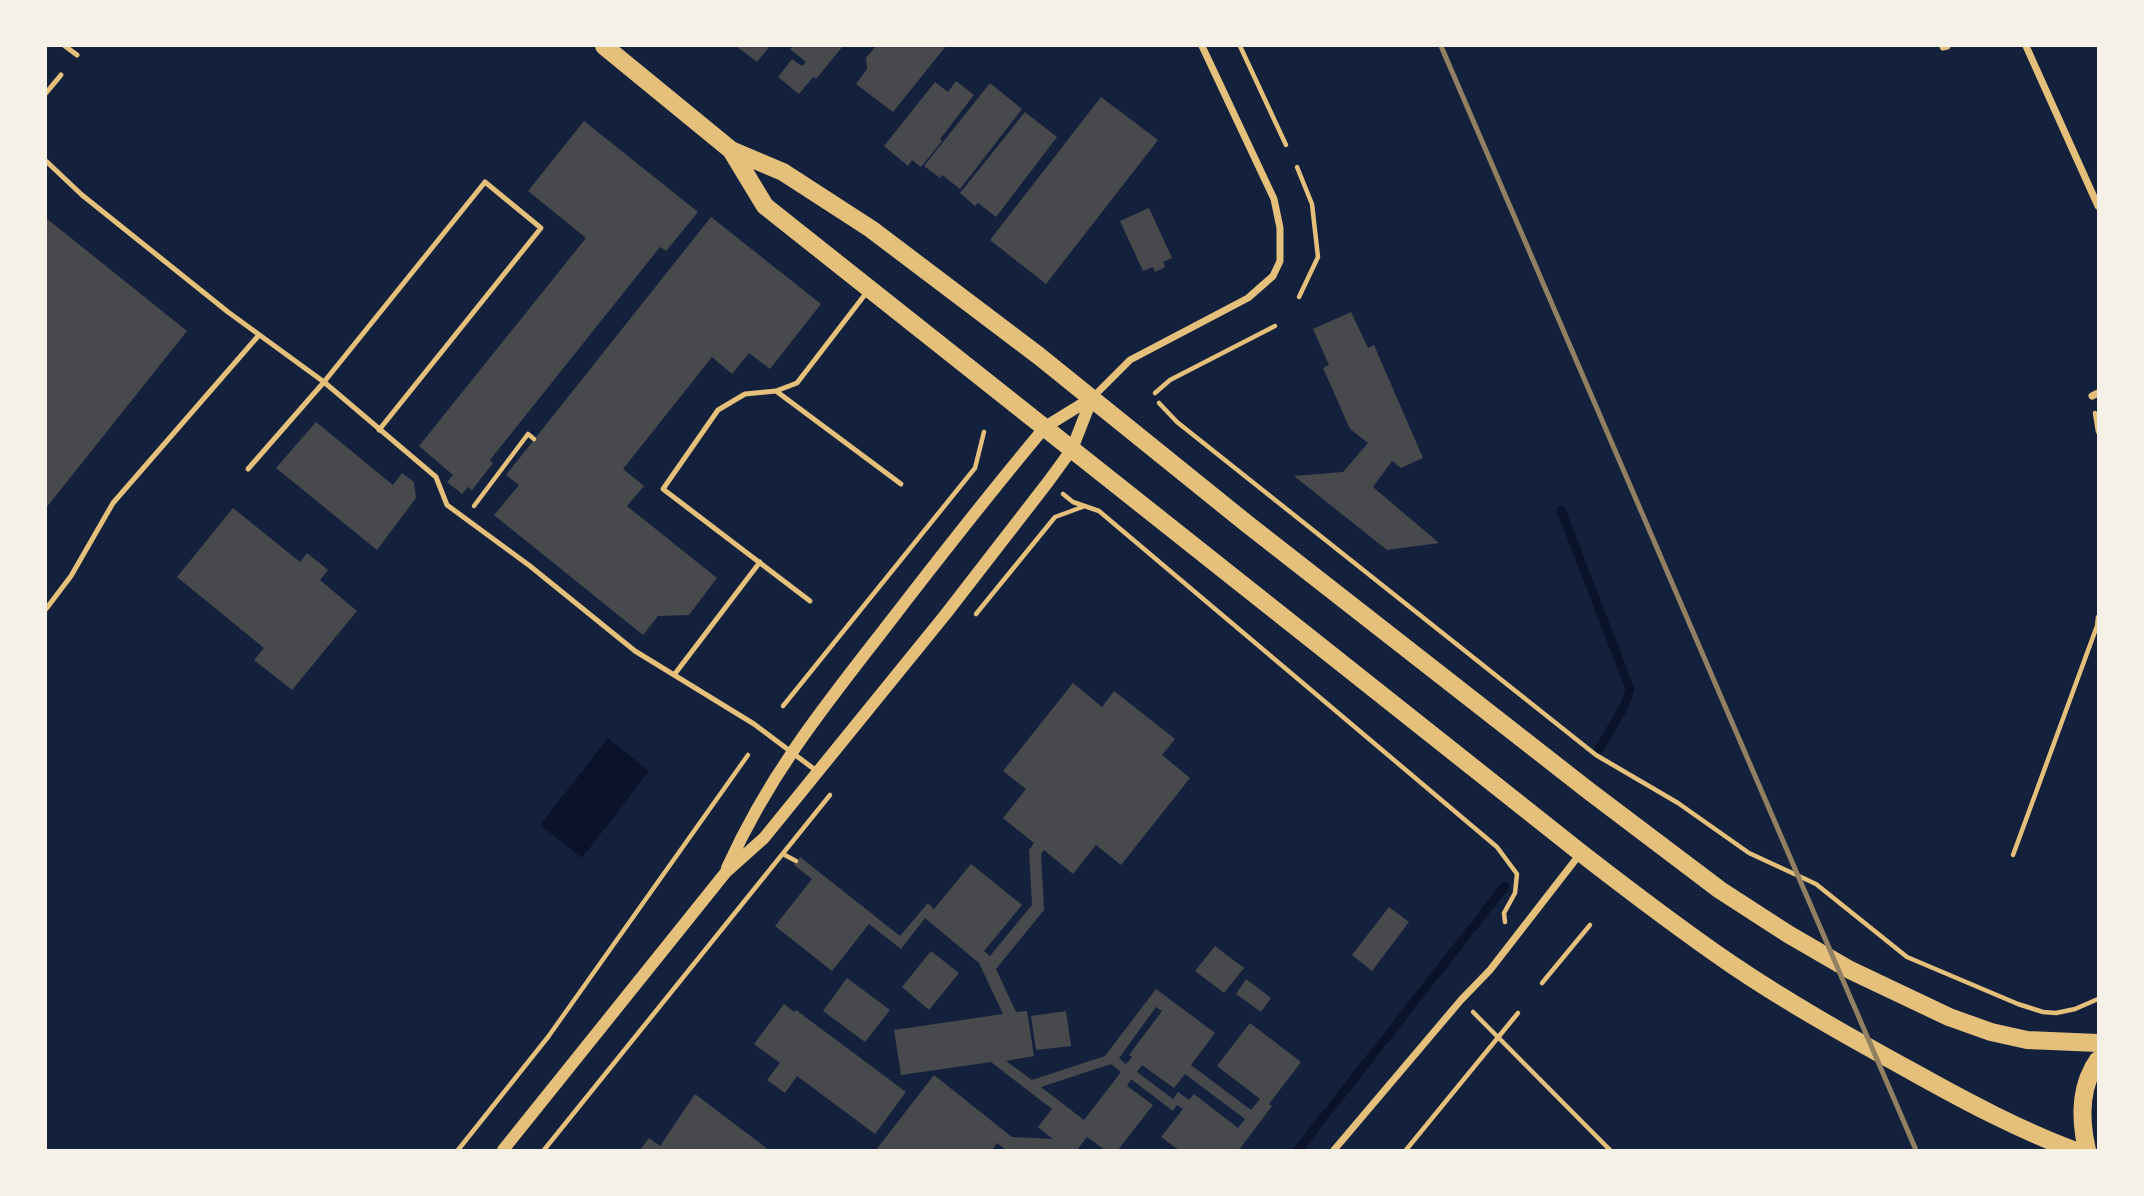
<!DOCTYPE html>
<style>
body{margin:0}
#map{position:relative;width:2144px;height:1196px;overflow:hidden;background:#14213d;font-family:Karla,sans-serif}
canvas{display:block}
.frame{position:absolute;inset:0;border:47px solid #f6f1e7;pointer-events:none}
</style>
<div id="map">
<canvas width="2144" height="1196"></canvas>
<div class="frame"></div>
</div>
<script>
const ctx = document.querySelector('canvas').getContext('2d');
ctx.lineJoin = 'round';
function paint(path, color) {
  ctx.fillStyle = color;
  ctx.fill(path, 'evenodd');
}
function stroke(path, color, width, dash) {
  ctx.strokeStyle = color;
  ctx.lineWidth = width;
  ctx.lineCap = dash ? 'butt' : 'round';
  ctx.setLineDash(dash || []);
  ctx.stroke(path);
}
paint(new Path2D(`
 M 608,738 L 649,771 L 582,858 L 540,825 Z`), '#0b132b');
stroke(new Path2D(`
 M 1561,510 L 1630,689 L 1625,705 L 1599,749
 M 1298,1150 L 1505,886`), '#0b132b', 9);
paint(new Path2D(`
 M 736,46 L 770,46 L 757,62 Z
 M 793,46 L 843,46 L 816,79 L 813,77 L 799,94 L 778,77 L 792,59 L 802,66 L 806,62 L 790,49 Z
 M 876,46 L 946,46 L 893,112 L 856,84 L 867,69 L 866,58 Z
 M 956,81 L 974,95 L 940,139 L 942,141 L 921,167 L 912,160 L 908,166 L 884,146 L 935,82 L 948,92 Z
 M 990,83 L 1022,109 L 960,189 L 942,175 L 940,178 L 924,166 Z
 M 1101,97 L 1158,140 L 1046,284 L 990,240 Z
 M 1025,112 L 1057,137 L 996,217 L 978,203 L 975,206 L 960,193 Z
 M 584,121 L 698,212 L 666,251 L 660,247 L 490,460 L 493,463 L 472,490 L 468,487 L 462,494 L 447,482 L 453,475 L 419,446 L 586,238 L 528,191 Z
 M 1149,208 L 1172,258 L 1163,262 L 1165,267 L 1155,272 L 1153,267 L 1143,271 L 1120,221 Z
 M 711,217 L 821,304 L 770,369 L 749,353 L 732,374 L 712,357 L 623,469 L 644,486 L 627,506 L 717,578 L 689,615 L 658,616 L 643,635 L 494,515 L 519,485 L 506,475 Z
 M 46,218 L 187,331 L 46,508 Z
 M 1351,312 L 1368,348 L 1374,345 L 1423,458 L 1401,468 L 1392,461 L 1373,487 L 1439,543 L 1387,550 L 1294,476 L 1343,472 L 1368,443 L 1350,429 L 1323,368 L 1329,365 L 1313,329 Z
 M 316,422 L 393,485 L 402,473 L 414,482 L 416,498 L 377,550 L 276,468 Z
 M 233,508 L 300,562 L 307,553 L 328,570 L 320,580 L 357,611 L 292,690 L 254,660 L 264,648 L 177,577 Z
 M 1073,683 L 1102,707 L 1114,691 L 1175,739 L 1162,755 L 1190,778 L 1121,865 L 1096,845 L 1073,874 L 1044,850 L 1041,854 L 1044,910 L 996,969 L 1016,1012 L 1027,1011 L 1034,1056 L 1006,1061 L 1032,1080 L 1105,1056 L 1156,989 L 1215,1033 L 1191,1065 L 1251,1110 L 1260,1099 L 1217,1066 L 1250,1023 L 1301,1062 L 1269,1104 L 1272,1106 L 1239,1150 L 1179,1150 L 1161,1137 L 1183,1109 L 1177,1105 L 1173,1111 L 1131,1079 L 1127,1086 L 1153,1105 L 1118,1150 L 1105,1150 L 1087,1137 L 1077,1150 L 1006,1150 L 997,1143 L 992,1150 L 876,1150 L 934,1075 L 1012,1137 L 1053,1139 L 1038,1127 L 1052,1109 L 991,1062 L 901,1075 L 894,1030 L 1003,1014 L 979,963 L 925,918 L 901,949 L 869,924 L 832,971 L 775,926 L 812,879 L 794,865 L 800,857 L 900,936 L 928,903 L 934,909 L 971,864 L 1022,905 L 984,951 L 990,956 L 1032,905 L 1029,850 L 1034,843 L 1003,818 L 1026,789 L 1003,771 ZM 1156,1007 L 1162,1011 L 1129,1055 L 1132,1057 L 1126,1064 L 1119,1058 ZM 1111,1064 L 1121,1072 L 1084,1120 L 1041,1087 ZM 1142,1065 L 1174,1088 L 1185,1074 L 1245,1119 L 1238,1128 L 1194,1094 L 1189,1100 L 1178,1092 L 1173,1099 L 1137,1072 Z
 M 1389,907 L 1409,922 L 1372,971 L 1352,955 Z
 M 1215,946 L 1244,968 L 1224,993 L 1195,971 Z
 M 931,951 L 959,973 L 929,1010 L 902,987 Z
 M 847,978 L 890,1010 L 865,1042 L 823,1011 Z
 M 1246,979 L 1271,998 L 1261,1012 L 1236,994 Z
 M 784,1004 L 794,1012 L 796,1010 L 906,1092 L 875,1134 L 797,1076 L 785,1093 L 767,1080 L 780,1063 L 754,1044 Z
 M 1066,1011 L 1071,1046 L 1036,1050 L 1031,1016 Z
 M 695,1094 L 769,1150 L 640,1150 L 649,1138 L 660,1146 Z`), '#48494c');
stroke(new Path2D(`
 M 1240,46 L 1286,145
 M 1297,167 L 1312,204 L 1318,257 L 1299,297
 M 1155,393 L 1170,380 L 1275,326
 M 1159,403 L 1177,422 L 1596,755 L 1678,803 L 1749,853 L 1816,884 L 1907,957 L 2018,1004 L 2043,1012 L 2056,1013 L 2075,1009 L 2098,999
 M 2095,413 L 2098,432
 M 1063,494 L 1073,502 L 1099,511 L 1497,847 L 1517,874 L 1515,893 L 1504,913 L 1505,922
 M 474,506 L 528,434 L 534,439
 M 976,614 L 1055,517 L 1085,506
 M 783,706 L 975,468 L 984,432
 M 783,854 L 796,861
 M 2013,855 L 2097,626 L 2098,617
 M 1542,983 L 1590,925
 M 1473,1012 L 1610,1150
 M 458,1150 L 548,1037 L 748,755
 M 544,1150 L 830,795
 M 1406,1150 L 1518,1013`), '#e5c07b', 4.5);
stroke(new Path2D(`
 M 65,46 L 77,55
 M 46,93 L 61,75
 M 46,161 L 82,195 L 228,312 L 324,382 L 436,477 L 447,505 L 530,566 L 635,651 L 754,724 L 818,772
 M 776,391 L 797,383 L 867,292
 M 248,469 L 324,382 L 485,182 L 541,228 L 379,430
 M 810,601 L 663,489 L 718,410 L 745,394 L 776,391 L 901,484
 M 46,609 L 71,576 L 113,503 L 259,335
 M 674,675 L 760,562`), '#e5c07b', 5);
stroke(new Path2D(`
 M 2026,46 L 2098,206
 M 1943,47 L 1947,46
 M 2092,396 L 2098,393
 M 1093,397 L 1130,360 L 1248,298 L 1273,276 L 1280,261 L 1280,228 L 1274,199 L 1202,46
 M 1334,1150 L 1461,1000 L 1490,970 L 1580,854`), '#e5c07b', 7);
stroke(new Path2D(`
 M 727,868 C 768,777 821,710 882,632 C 935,563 989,494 1045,427 L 1092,398
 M 503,1150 L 726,872 L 764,838 L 945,615 L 1048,482 L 1072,449 L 1092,398`), '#e5c07b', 12);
stroke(new Path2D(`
 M 604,46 L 731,150 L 783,172 L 871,229 L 1039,356 L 1246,523 L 1589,791 L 1720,890 L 1788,934 L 1850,970 L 1949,1017 L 1991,1032 L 2027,1040 L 2098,1043
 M 731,150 L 765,206 L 1581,853 C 1630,891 1680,929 1731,964 C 1790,1004 1853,1039 1915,1073 C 1967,1102 2018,1129 2073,1150
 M 2087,1150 C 2080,1120 2079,1087 2098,1060`), '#e5c07b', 18);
stroke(new Path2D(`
 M 1441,46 L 1916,1150`), '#918062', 5);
</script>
